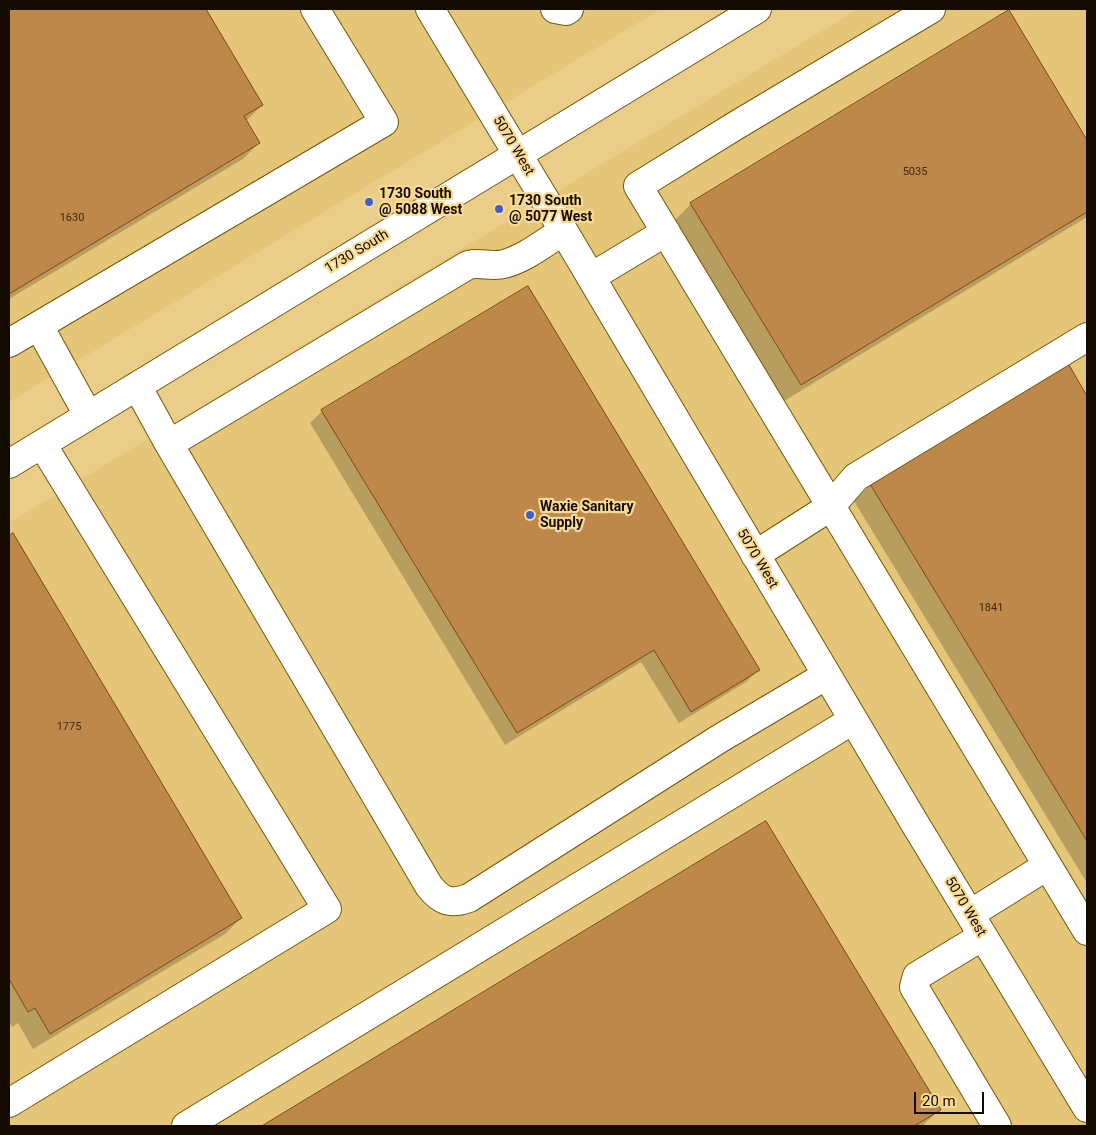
<!DOCTYPE html>
<style>
body{margin:0}
#map{position:relative;width:1096px;height:1135px;overflow:hidden;background:#eacd88;font-family:Roboto,sans-serif}
canvas{display:block}
.frame{position:absolute;inset:0;border:10px solid #130b00;pointer-events:none}
.scale{position:absolute;left:914px;top:1092px;width:70px;height:22px;box-sizing:border-box;border:2px solid #130b00;border-top:0;padding-left:6px;font-size:15px;line-height:18px;white-space:nowrap;color:#130b00;-webkit-text-stroke:4px #f8da95;paint-order:stroke}
</style>
<div id="map">
<canvas width="1096" height="1135"></canvas>
<div class="frame"></div>
<div class="scale">20 m</div>
</div>
<script>
const ctx = document.querySelector('canvas').getContext('2d');
ctx.lineJoin = 'round';
function paint(path, color) {
  ctx.fillStyle = color;
  ctx.fill(path, 'evenodd');
}
function stroke(path, color, width, dash) {
  ctx.strokeStyle = color;
  ctx.lineWidth = width;
  ctx.lineCap = dash ? 'butt' : 'round';
  ctx.setLineDash(dash || []);
  ctx.stroke(path);
}
function write(font, color, halo, rows, align = 'center') {
  ctx.font = font + ' Roboto,sans-serif';
  ctx.lineWidth = 4.5;
  ctx.setLineDash([]);
  ctx.textBaseline = 'middle';
  ctx.strokeStyle = halo;
  ctx.fillStyle = color;
  for (const [text, x, y, turn = 0] of rows) {
    ctx.save();
    ctx.translate(x, y);
    ctx.rotate((+turn || 0) * Math.PI / 180);
    ctx.textAlign = isNaN(turn) ? turn : align;
    if (halo) ctx.strokeText(text, 0, 0);
    ctx.fillText(text, 0, 0);
    ctx.restore();
  }
}
paint(new Path2D(`
 M 9,9 L 661,9 L 9,402 Z
 M 858,9 L 1087,9 L 1087,1126 L 11,1126 L 9,1123 L 9,523 Z`), '#e5c577');
paint(new Path2D(`
 M 9,9 L 204,9 L 262,105 L 246,121 L 259,143 L 243,159 L 9,299 Z
 M 1008,12 L 1087,143 L 1087,217 L 784,401 L 675,220 L 691,204 Z
 M 1068,366 L 1087,399 L 1087,883 L 854,501 L 870,485 Z
 M 322,411 L 759,669 L 746,682 L 679,723 L 641,662 L 505,745 L 310,423 Z
 M 13,535 L 241,918 L 225,934 L 33,1049 L 18,1023 L 12,1027 L 9,1021 L 9,537 Z
 M 765,823 L 939,1110 L 922,1126 L 264,1126 Z`), '#0003');
const building = new Path2D(`
 M 9,9 L 206,9 L 263,105 L 244,116 L 260,143 L 9,294 Z
 M 1009,10 L 1087,140 L 1087,212 L 801,385 L 690,203 Z
 M 528,286 L 760,670 L 691,712 L 654,650 L 517,733 L 321,410 Z
 M 1069,365 L 1087,396 L 1087,841 L 870,484 Z
 M 13,533 L 242,918 L 50,1034 L 35,1008 L 28,1012 L 9,979 L 9,536 Z
 M 766,821 L 941,1110 L 914,1126 L 262,1126 Z`);
paint(building, '#be884b');
stroke(building, '#794c0f', 1);
const minor = new Path2D(`
 M 430,9 L 547,203 L 914,822 L 1087,1108
 M 555,9 L 566,11 L 569,9
 M 931,9 L 735,126 L 638,186 L 1087,931
 M 591,277 L 666,232
 M 39,326 L 88,415
 M 9,343 L 384,122 L 315,9
 M 137,386 L 169,444 L 468,265 C 480,262 492,267 504,264 C 526,258 544,243 563,231
 M 169,444 L 429,886 C 441,901 450,905 469,898 L 719,739 L 827,675
 M 9,464 L 757,9
 M 755,555 L 830,507 L 856,477 L 1087,337
 M 970,914 L 1047,866
 M 983,936 L 917,976 L 914,987 L 997,1126
 M 9,1103 L 327,909 L 42,444
 M 186,1126 L 853,720`);
stroke(minor, '#725808', 30);
stroke(minor, '#fff', 28);
for (const [x, y, r, color] of [
 [369,202,5,"#3d5ecf"],
 [499,209,5,"#3d5ecf"],
 [530,515,5,"#3d5ecf"]
]) {
  const dot = new Path2D();
  dot.arc(x, y, r, 0, 2 * Math.PI);
  ctx.fillStyle = color;
  ctx.fill(dot);
  stroke(dot, '#f8da95', 2);
}
write('11px', '#3e2a13', null, [
 ["5035",915,172],
 ["1630",72,218],
 ["1841",991,608],
 ["1775",69,727]
]);
write('14px', '#130b00', '#f8da95', [
 ["5070 West",513,146,59],
 ["1730 South",357,252,-31],
 ["5070 West",757,559,59],
 ["5070 West",965,907,59]
]);
write('bold 14px', '#130b00', '#f8da95', [
 ["1730 South",379,194],
 ["@ 5088 West",379,210],
 ["1730 South",509,201],
 ["@ 5077 West",509,217],
 ["Waxie Sanitary",540,507],
 ["Supply",540,523]
], 'left');
</script>
